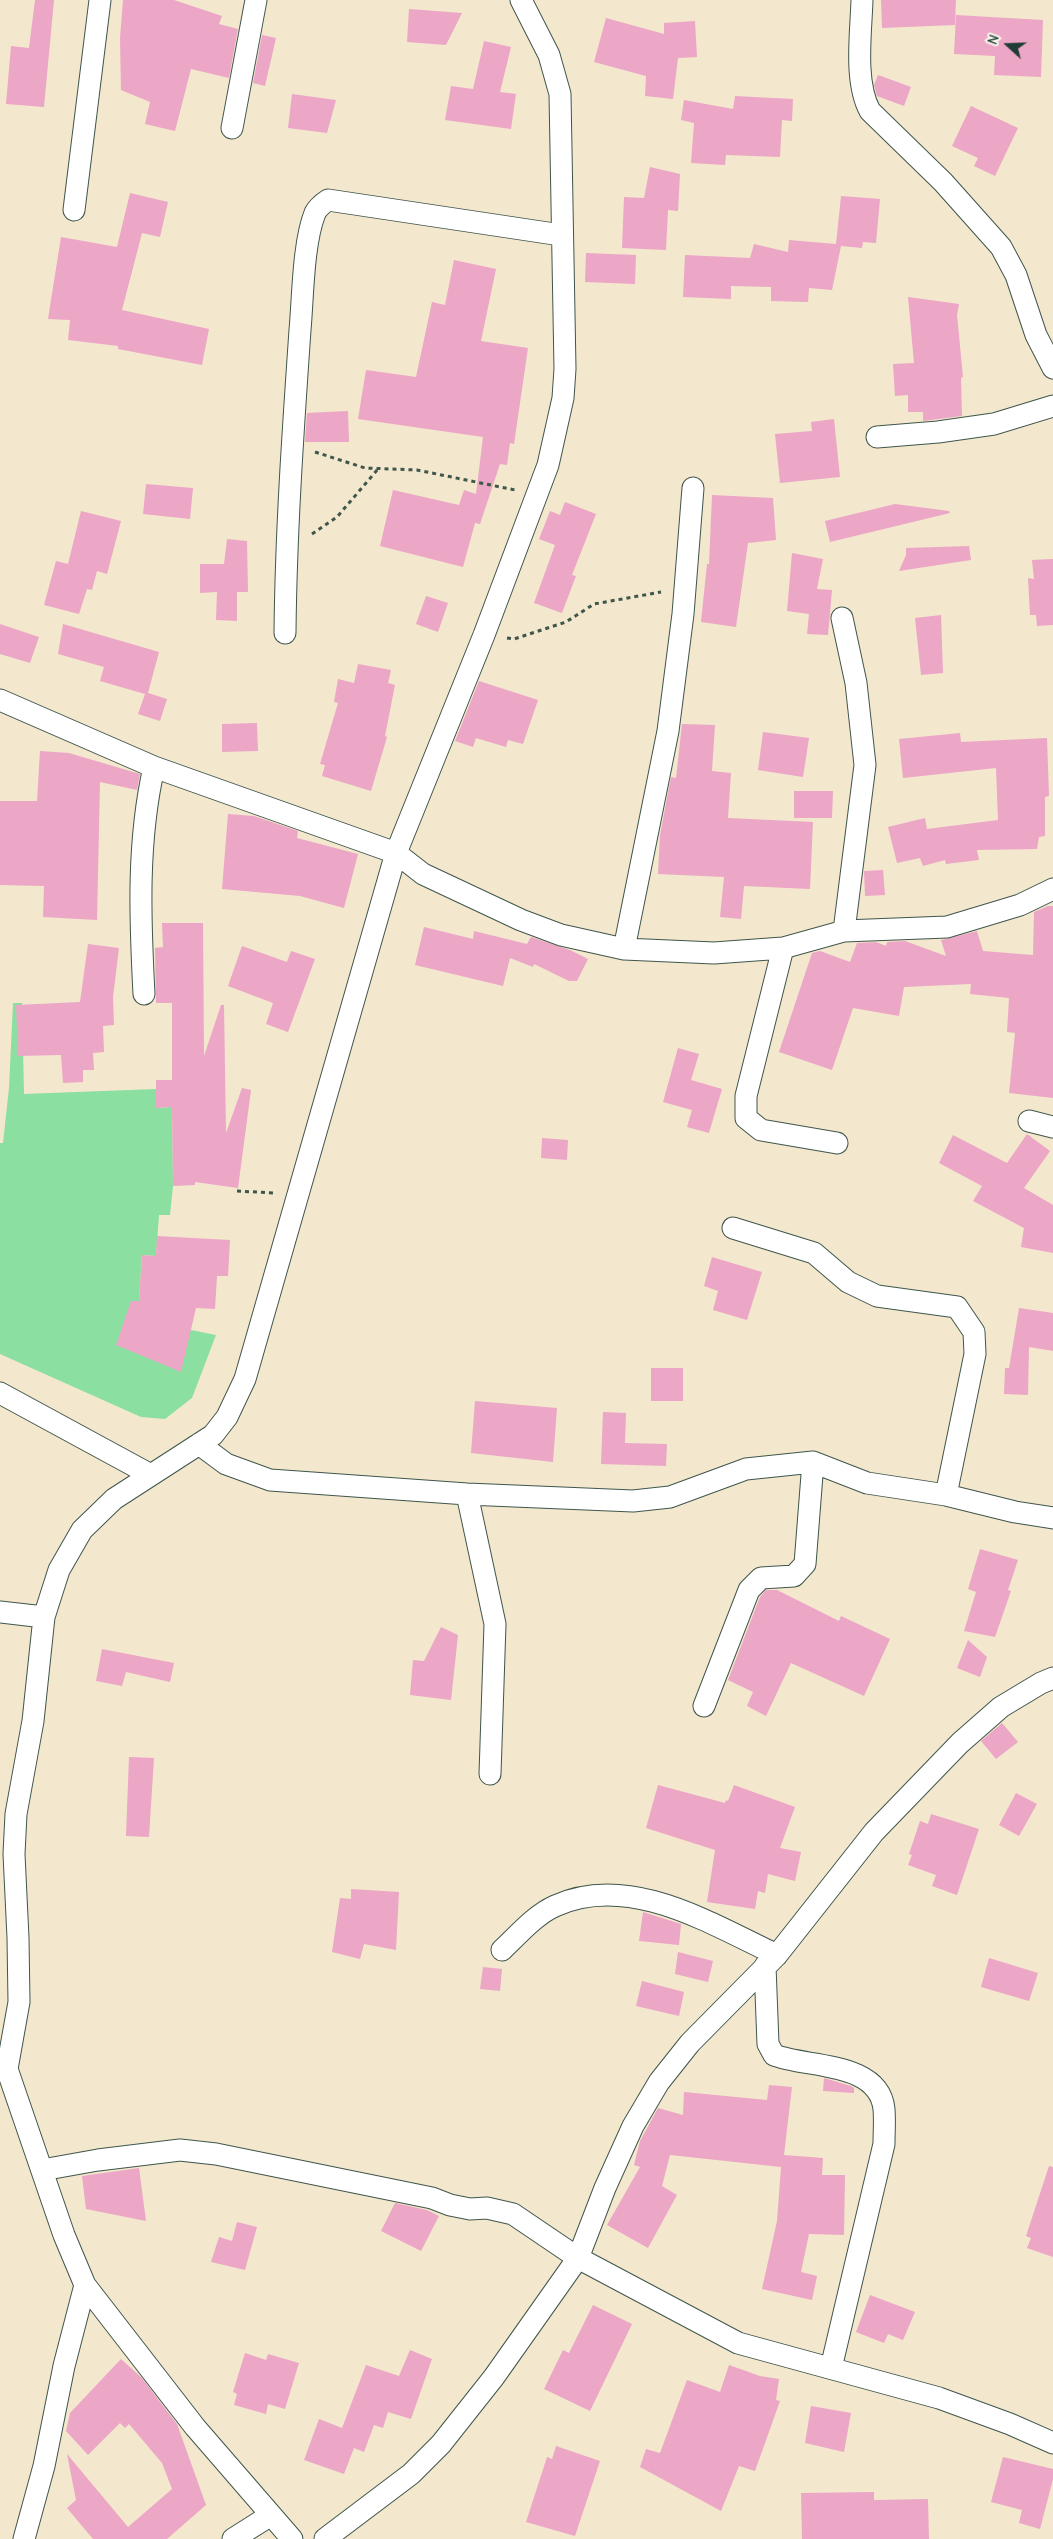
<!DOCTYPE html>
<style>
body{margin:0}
#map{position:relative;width:1053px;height:2539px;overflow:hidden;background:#f3e7ce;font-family:"Comic Neue",sans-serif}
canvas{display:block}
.north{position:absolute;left:983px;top:20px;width:50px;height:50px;-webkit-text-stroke:4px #fbf7ec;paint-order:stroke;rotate:290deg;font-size:14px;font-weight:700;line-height:20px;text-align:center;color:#1f3d34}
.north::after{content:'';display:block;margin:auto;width:18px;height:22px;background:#1f3d34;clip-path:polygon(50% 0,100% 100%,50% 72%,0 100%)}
</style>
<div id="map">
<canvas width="1053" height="2539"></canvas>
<div class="north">N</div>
</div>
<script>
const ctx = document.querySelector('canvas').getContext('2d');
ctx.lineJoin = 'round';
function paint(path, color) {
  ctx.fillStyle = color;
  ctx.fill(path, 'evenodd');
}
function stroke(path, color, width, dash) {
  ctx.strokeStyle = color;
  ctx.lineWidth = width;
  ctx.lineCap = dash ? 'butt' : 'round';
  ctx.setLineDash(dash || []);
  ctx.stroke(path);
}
paint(new Path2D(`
 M 13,1003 L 22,1003 L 24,1094 L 156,1089 L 156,1108 L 172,1107 L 173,1186 L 170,1215 L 159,1215 L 156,1256 L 142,1255 L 139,1301 L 191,1330 L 216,1335 L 192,1398 L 165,1419 L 141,1417 L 0,1354 L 0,1143 L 3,1143 L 9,1088 Z`), '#8adfa1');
paint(new Path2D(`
 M 35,0 L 54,0 L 44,107 L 6,104 L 11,46 L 29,48 Z
 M 123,0 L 174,0 L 222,16 L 219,24 L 238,29 L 229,78 L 191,69 L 175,131 L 145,124 L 150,102 L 121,90 L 120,38 Z
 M 881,0 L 956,0 L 955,25 L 882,28 Z
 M 409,9 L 462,13 L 446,45 L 407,42 Z
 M 956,15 L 1043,20 L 1041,77 L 994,75 L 995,56 L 954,54 Z
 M 606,18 L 664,34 L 664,23 L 695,21 L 697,57 L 678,58 L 673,99 L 645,96 L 646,76 L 594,62 Z
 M 262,35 L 276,38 L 265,86 L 253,83 Z
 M 484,41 L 511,47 L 500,92 L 516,94 L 511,129 L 445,120 L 451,86 L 473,89 Z
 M 878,75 L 911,87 L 904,106 L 877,96 L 874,85 Z
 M 292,94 L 336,100 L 327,133 L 288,128 Z
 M 735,96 L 793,99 L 792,121 L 782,120 L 780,157 L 726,155 L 725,165 L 691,163 L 694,123 L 681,120 L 684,100 L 733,109 Z
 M 971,106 L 1018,128 L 995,176 L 974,166 L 978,158 L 952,146 Z
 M 650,167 L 680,174 L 678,211 L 668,210 L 666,250 L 622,248 L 624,197 L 644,198 Z
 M 130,193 L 168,202 L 160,237 L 142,233 L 122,310 L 209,329 L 202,365 L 118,349 L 118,346 L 68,340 L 70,320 L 48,319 L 61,237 L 117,247 Z
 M 841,196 L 880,199 L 876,243 L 863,242 L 862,248 L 841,246 L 832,290 L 809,288 L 808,302 L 771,301 L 771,287 L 731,286 L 731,299 L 683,297 L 685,255 L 750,258 L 754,244 L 788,252 L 789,240 L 836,244 Z
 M 586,253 L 636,255 L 635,284 L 585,282 Z
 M 454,260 L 496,269 L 481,341 L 528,348 L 514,444 L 510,443 L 507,465 L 500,464 L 480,524 L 475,523 L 463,567 L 380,546 L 393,490 L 459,505 L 464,490 L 476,494 L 483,437 L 358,419 L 366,370 L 416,377 L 432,302 L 445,305 Z
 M 908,297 L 959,304 L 957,315 L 963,377 L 961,378 L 962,416 L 923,421 L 923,412 L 908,412 L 908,395 L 895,396 L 893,364 L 914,363 Z
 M 348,411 L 349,442 L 305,442 L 307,413 Z
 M 834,419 L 840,477 L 780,483 L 775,434 L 812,431 L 811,422 Z
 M 146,484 L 193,488 L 190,519 L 143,514 Z
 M 712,495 L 773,498 L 776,540 L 748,543 L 736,627 L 701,622 L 707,564 L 709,564 Z
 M 565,502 L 596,514 L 572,575 L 576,576 L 562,613 L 534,603 L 555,545 L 539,539 L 550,511 L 560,515 Z
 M 895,504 L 949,511 L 950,513 L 830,542 L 825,521 Z
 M 81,511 L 121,521 L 107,574 L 97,571 L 92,590 L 87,589 L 79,614 L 44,605 L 56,561 L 68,564 Z
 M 227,539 L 247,541 L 248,592 L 237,592 L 237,621 L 216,620 L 217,592 L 200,593 L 200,564 L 224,564 Z
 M 969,546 L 971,560 L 899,571 L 906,555 L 906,548 Z
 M 792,553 L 823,559 L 817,589 L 832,590 L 828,635 L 807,634 L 809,614 L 787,611 Z
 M 1053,559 L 1053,625 L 1037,626 L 1036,615 L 1030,615 L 1028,578 L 1034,579 L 1032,560 Z
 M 426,596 L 448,603 L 438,632 L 416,624 Z
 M 941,615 L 943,673 L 921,675 L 915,618 Z
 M 0,624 L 39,637 L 30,663 L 0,654 Z
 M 63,624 L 159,652 L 148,693 L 167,699 L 160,721 L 138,714 L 145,694 L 100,681 L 104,667 L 58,654 Z
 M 358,664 L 391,670 L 388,683 L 395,685 L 385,736 L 387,737 L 371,791 L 322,776 L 325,765 L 320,764 L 338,703 L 334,702 L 338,679 L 354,683 Z
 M 479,681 L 538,700 L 523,744 L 508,740 L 506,747 L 476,738 L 473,747 L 455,741 Z
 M 257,723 L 258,751 L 222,752 L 222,724 Z
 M 682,724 L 715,725 L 712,771 L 731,773 L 728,818 L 813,822 L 810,889 L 744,886 L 741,919 L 720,917 L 724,877 L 658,874 L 660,835 L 671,777 L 676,778 Z
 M 763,732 L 809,738 L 803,777 L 758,770 Z
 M 960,733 L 961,742 L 1047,738 L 1049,796 L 1045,797 L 1045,836 L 1039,837 L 1037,849 L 977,850 L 979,860 L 946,864 L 945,860 L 923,866 L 920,858 L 897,863 L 888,827 L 925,818 L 927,829 L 998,820 L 996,768 L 903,778 L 899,739 Z
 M 40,751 L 69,753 L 140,774 L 137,790 L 100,782 L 97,920 L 43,917 L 44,886 L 0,885 L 0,801 L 37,801 Z
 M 794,791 L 833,791 L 832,818 L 794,818 Z
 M 228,814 L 254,816 L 298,831 L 297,838 L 358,854 L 344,908 L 300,896 L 222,889 Z
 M 883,870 L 885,895 L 865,896 L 864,871 Z
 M 1048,906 L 1053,906 L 1053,1098 L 1009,1093 L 1015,1033 L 1007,1032 L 1009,998 L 970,994 L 971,984 L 904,987 L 899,1016 L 853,1008 L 832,1070 L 779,1052 L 812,953 L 820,951 L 850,962 L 857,943 L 876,942 L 886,946 L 887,942 L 905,941 L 946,956 L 941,940 L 977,931 L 983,951 L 1033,955 L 1034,912 Z
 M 162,923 L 203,923 L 204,1056 L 221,1005 L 224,1005 L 226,1133 L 242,1088 L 251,1090 L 238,1188 L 195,1182 L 195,1185 L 173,1186 L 172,1107 L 156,1108 L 156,1080 L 172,1080 L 172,1003 L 156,1003 L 155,948 L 163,947 Z
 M 424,927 L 473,939 L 474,931 L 527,944 L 531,937 L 570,950 L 588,959 L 577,981 L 569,981 L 534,964 L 533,967 L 510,958 L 503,986 L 415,965 Z
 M 88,944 L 119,948 L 113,997 L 114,1025 L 103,1026 L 104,1052 L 93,1053 L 94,1070 L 83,1070 L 83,1082 L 63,1083 L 61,1055 L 18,1056 L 16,1005 L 80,1002 Z
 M 242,946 L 287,962 L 291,951 L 315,959 L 288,1032 L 266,1024 L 273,1003 L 228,986 Z
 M 678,1048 L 699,1054 L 691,1080 L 722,1089 L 709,1133 L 687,1127 L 692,1110 L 663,1102 Z
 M 1027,1134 L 1050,1151 L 1024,1188 L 1053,1205 L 1053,1253 L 1021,1247 L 1024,1228 L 973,1201 L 982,1186 L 939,1163 L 953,1135 L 1007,1163 Z
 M 542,1138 L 568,1140 L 567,1160 L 541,1158 Z
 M 157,1236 L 230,1240 L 228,1276 L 217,1276 L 215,1309 L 196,1308 L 181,1372 L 116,1345 L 131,1301 L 139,1301 L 142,1255 L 156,1256 Z
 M 712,1257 L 762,1272 L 747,1320 L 713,1310 L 718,1291 L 704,1286 Z
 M 1019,1308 L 1053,1313 L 1053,1351 L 1029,1347 L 1028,1395 L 1004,1394 L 1005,1368 L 1009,1368 Z
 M 651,1368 L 683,1368 L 683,1401 L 651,1401 Z
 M 475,1401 L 557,1408 L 553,1462 L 471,1453 Z
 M 603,1412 L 626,1413 L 625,1443 L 667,1444 L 666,1466 L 601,1464 Z
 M 980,1549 L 1018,1560 L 1008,1590 L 1011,1591 L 995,1637 L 964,1631 L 976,1592 L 968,1589 Z
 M 766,1590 L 777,1590 L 839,1621 L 841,1616 L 890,1639 L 864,1696 L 791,1663 L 766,1716 L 747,1706 L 753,1692 L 728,1680 L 760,1597 Z
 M 441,1627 L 458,1635 L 451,1700 L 410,1695 L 413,1660 L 424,1661 Z
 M 968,1640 L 987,1657 L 980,1677 L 957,1668 Z
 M 102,1649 L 174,1663 L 170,1682 L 126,1672 L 122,1686 L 96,1681 Z
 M 1002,1723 L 1018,1742 L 996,1759 L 981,1741 Z
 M 129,1757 L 154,1758 L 149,1837 L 126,1836 Z
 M 658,1785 L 725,1803 L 726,1800 L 728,1801 L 734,1785 L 795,1807 L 780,1848 L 801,1852 L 795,1881 L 768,1874 L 765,1893 L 758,1891 L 755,1909 L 707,1902 L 715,1850 L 646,1828 Z
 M 1016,1793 L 1037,1804 L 1019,1836 L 999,1825 Z
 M 931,1814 L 979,1829 L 957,1895 L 932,1886 L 936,1875 L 908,1865 L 912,1855 L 909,1854 L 920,1821 L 928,1824 Z
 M 351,1889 L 399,1892 L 396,1950 L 364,1944 L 360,1959 L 332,1952 L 340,1898 L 351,1899 Z
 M 643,1912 L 681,1924 L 679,1945 L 639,1941 Z
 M 678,1952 L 713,1961 L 708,1982 L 675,1974 Z
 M 989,1958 L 1038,1973 L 1029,2001 L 981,1987 Z
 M 483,1967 L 502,1969 L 500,1991 L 480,1989 Z
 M 642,1981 L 684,1992 L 679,2016 L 636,2006 Z
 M 824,2078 L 851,2086 L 854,2088 L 854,2093 L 823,2091 Z
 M 769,2085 L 792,2087 L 784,2155 L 823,2158 L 822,2175 L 845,2175 L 844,2235 L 809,2234 L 801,2272 L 817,2276 L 812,2300 L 762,2289 L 777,2221 L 781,2167 L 670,2155 L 662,2186 L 677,2195 L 648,2248 L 607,2225 L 640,2167 L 634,2165 L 640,2141 L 658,2108 L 683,2115 L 684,2092 L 767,2100 Z
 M 1049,2166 L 1053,2167 L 1053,2257 L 1027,2248 L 1031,2238 L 1026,2236 Z
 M 139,2168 L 146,2221 L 86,2209 L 82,2176 Z
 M 395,2203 L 427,2210 L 439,2216 L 421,2251 L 381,2231 Z
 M 237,2222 L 257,2227 L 245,2270 L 211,2262 L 219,2237 L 232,2241 Z
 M 870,2295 L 915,2312 L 903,2340 L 888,2334 L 884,2343 L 856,2332 Z
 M 593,2305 L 632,2324 L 590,2411 L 544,2389 L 563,2350 L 569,2353 Z
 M 410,2350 L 432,2359 L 411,2419 L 388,2412 L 383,2428 L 374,2425 L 364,2452 L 354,2448 L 344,2474 L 304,2460 L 319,2419 L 342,2428 L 366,2365 L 399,2376 Z
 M 245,2353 L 266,2360 L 268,2354 L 299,2363 L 285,2409 L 268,2404 L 266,2414 L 234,2405 L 237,2394 L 233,2392 Z
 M 121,2359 L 142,2378 L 177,2424 L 206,2505 L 167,2539 L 93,2539 L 67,2508 L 76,2500 L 67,2454 L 128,2527 L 172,2489 L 162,2463 L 129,2424 L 125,2428 L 120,2423 L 88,2455 L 66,2431 L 70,2413 Z
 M 729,2365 L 760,2376 L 779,2379 L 776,2400 L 780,2401 L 755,2471 L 739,2466 L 721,2511 L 640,2467 L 646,2449 L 660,2453 L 687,2380 L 720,2392 Z
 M 811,2406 L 851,2413 L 844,2452 L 805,2443 Z
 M 556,2446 L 600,2461 L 575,2536 L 526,2522 L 547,2457 L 552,2459 Z
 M 1003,2457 L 1053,2469 L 1053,2479 L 1040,2529 L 1019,2523 L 1022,2510 L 991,2502 Z
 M 874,2492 L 874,2500 L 928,2499 L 929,2539 L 802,2539 L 801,2493 Z`), '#eca6c6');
const street = new Path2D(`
 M 862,0 C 861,33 854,82 870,111 L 943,182 L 1001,247 L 1016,275 L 1036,335 L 1053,368
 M 232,128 L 256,0
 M 74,210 L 100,0
 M 877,437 L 938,432 L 994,424 L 1053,406
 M 842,618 L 856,683 L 865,765 L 844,931
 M 285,633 C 286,532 293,431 300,330 C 303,297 303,243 315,213 C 318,207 322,204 328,200 L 561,235
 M 0,700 L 154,767 L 396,853 L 423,874 L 521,920 L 561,935 L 624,949 L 714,953 L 783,948 L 844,931 L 947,927 L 1020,905 L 1053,889
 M 783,948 L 746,1096 L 746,1118 L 761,1130 L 837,1143
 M 624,949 L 668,731 L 683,614 L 693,488
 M 144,994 C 140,918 137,842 154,767
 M 1029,1121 L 1053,1127
 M 733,1228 L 814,1253 L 848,1282 L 877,1296 L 957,1307 L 974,1332 L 975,1354 L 946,1495
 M 0,1393 L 151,1475
 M 199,1444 L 226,1464 L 270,1480 L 467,1494 L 633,1501 L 670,1497 L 746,1469 L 813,1462 L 867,1483 L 946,1495 L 1015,1512 L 1053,1518
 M 467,1494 L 495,1624 L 490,1774
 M 0,1612 L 44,1617
 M 704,1706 L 749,1590 L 761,1578 L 794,1576 L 805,1564 L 813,1462
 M 502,1950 C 518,1935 535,1915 555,1906 C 629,1872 711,1924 777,1955
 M 765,1966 L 768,2044 L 774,2055 C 807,2068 879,2061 884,2109 C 885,2120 884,2132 884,2144 L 831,2368
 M 42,2170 L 98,2160 L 180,2150 L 216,2154 L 432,2198 L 450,2205 L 470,2209 L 487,2208 L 513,2214 L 578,2258 L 738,2343 L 939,2398 L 1010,2424 L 1053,2443
 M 24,2539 L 44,2466 L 64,2366 L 85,2285
 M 233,2539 L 271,2515
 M 292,2539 L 195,2427 L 85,2285 L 64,2235 L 7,2069 L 19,2002 L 18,1938 L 14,1854 L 16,1814 L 33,1721 L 44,1617 L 59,1570 L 82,1530 L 114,1499 L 213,1435 L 227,1417 L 245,1379 L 396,853 L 484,635 L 548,465 L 563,398 L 565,369 L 560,94 L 549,55 L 521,0
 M 325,2539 L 411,2474 L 441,2444 L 494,2377 L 578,2258 L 605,2188 L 633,2126 L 659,2082 L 690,2043 L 777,1955 L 874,1832 L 960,1743 L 1001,1707 L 1041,1683 L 1053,1678`);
stroke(street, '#3f564b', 23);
stroke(new Path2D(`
 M 315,452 L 365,468 L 417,470 L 515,490
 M 312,534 L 337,517 L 378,469
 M 507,638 L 514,639 L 566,622 L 594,604 L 661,592
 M 237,1191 L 274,1193`), '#3f564b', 3, [4, 4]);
stroke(street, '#fff', 21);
</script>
